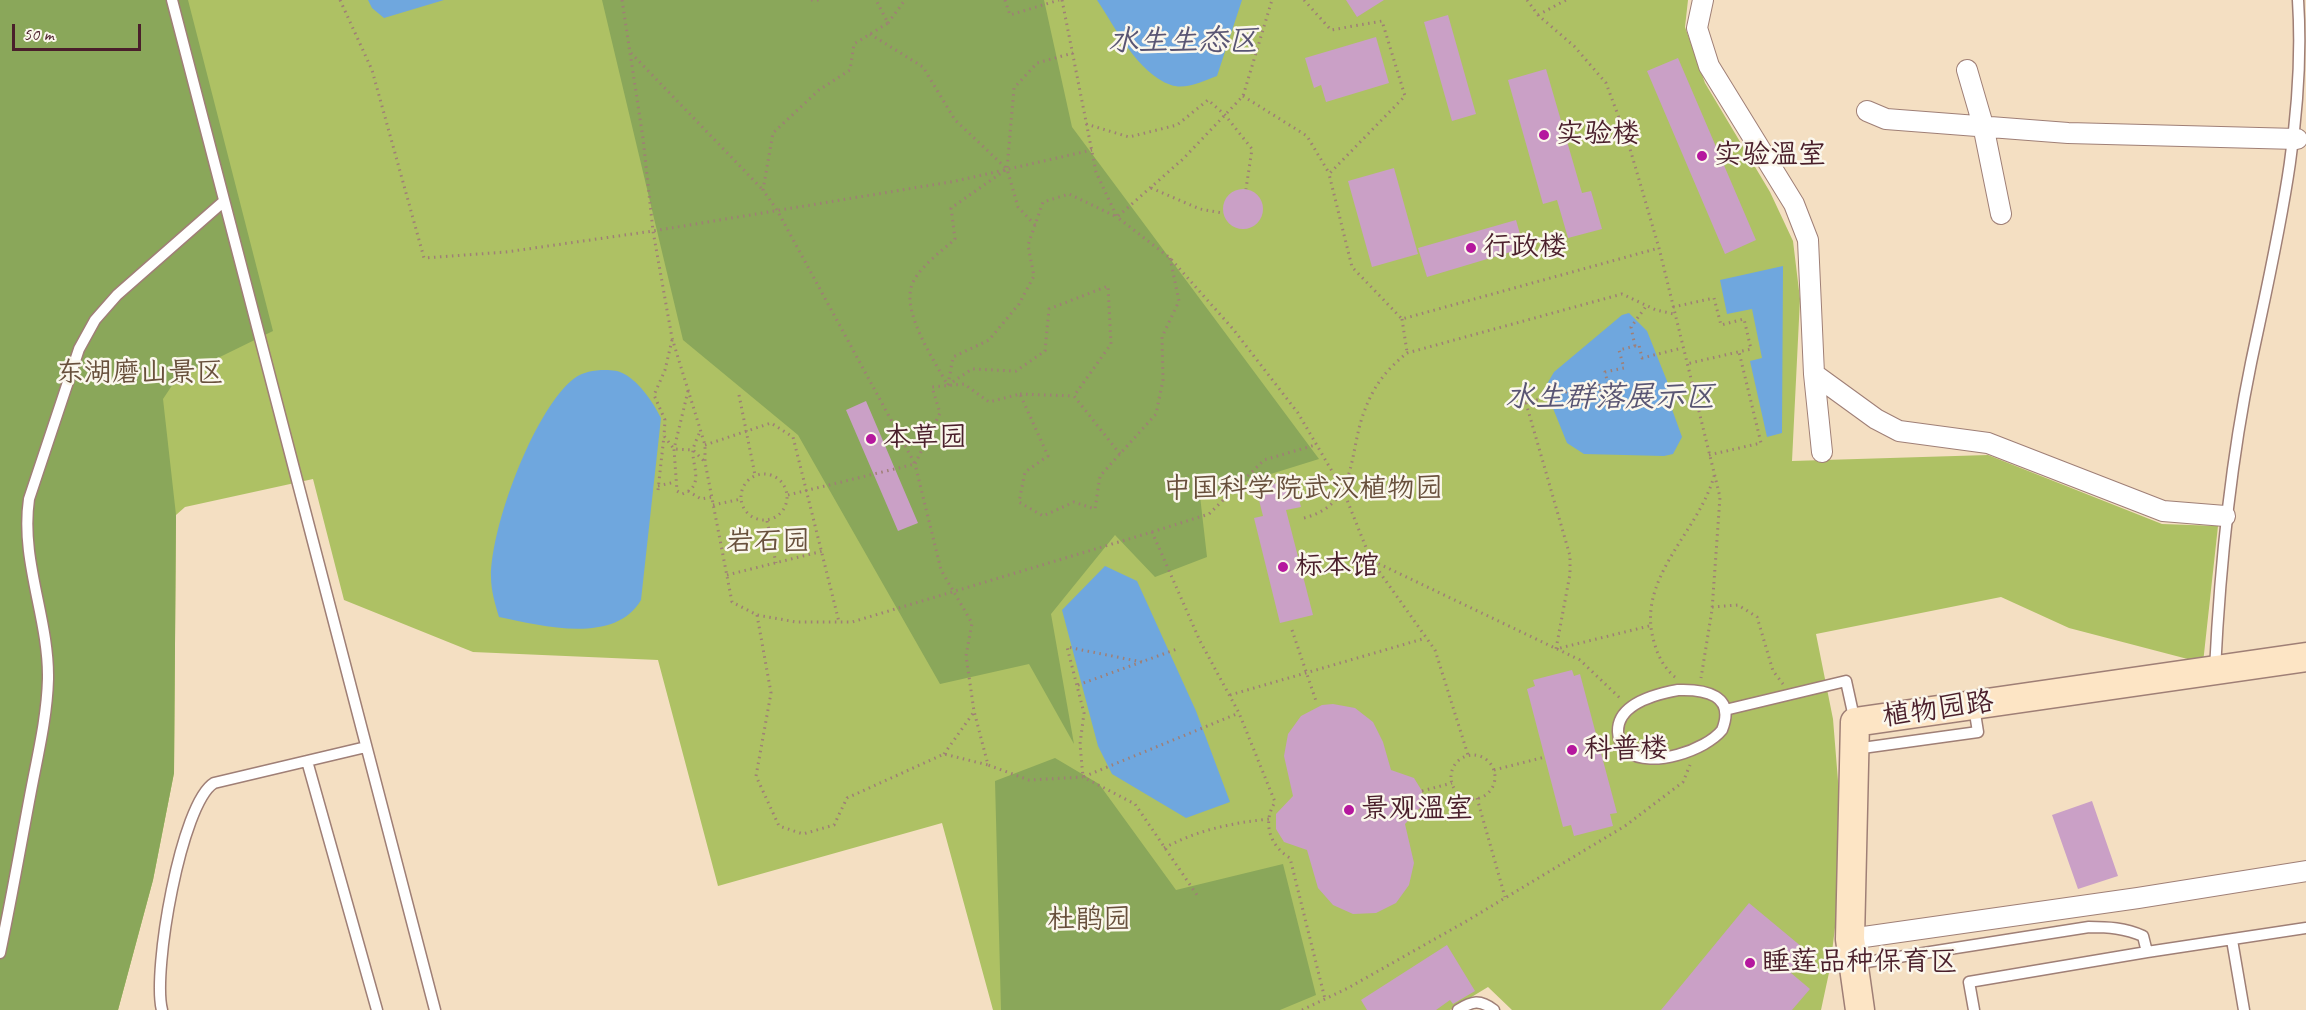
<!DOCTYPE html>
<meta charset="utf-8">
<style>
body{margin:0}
#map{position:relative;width:2306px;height:1010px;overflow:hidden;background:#f4dfc2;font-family:Caveat,sans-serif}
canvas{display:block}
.scale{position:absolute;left:12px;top:24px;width:129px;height:27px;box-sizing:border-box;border:3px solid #4a1f2b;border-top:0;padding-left:8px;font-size:18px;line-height:21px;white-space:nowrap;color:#4a1f2b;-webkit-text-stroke:4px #fbf7ec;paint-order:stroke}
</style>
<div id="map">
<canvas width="2306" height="1010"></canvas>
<div class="scale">50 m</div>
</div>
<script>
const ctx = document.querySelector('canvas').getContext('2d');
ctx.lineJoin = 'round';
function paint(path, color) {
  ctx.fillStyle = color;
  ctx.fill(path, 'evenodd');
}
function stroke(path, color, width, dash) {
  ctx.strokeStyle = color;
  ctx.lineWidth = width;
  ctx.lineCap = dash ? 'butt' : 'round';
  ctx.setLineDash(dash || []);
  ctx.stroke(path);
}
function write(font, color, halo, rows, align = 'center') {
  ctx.font = font + ' Caveat,"LXGW WenKai TC",sans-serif';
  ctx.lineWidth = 5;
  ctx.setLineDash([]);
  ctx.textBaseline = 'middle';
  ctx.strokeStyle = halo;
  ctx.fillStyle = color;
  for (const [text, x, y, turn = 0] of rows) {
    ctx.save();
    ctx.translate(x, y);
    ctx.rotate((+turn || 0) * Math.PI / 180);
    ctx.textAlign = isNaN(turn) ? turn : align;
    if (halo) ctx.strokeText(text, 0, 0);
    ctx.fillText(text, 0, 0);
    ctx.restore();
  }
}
paint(new Path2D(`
 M 0,0 L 1688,0 L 1685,27 L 1705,83 L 1770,192 L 1793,241 L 1800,299 L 1792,461 L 1988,455 L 2162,524 L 2218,526 L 2203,663 L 2069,628 L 2001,597 L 1816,634 L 1833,719 L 1844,855 L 1830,968 L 1821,1010 L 1512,1010 L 1488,987 L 1450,1010 L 993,1010 L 942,823 L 718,886 L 658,660 L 473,652 L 344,600 L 313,479 L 185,507 L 176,515 L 174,773 L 153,880 L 118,1010 L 0,1010 Z`), '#aec164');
paint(new Path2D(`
 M 0,0 L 188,0 L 273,331 L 177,378 L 163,399 L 176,515 L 174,773 L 153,880 L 118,1010 L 0,1010 Z
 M 602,0 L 1044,0 L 1072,127 L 1319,459 L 1200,496 L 1207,557 L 1155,577 L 1115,535 L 1051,614 L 1074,744 L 1029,664 L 940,684 L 798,435 L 683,340 Z
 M 1055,758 L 1099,784 L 1176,890 L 1283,864 L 1316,995 L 1280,1010 L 1001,1010 L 995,781 Z`), '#8aa75a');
paint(new Path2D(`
 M 368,0 L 444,0 L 384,18 L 372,8 Z
 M 1097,0 L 1242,0 L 1217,76 C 1204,81 1185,90 1171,85 C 1137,73 1116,28 1097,0 Z
 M 1783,266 L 1782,433 L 1767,437 L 1750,361 L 1762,358 L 1752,309 L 1727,314 L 1720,280 Z
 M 1629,313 L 1647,331 L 1667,381 L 1669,401 L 1682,437 L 1673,454 L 1664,456 L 1584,454 L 1567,443 L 1548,396 L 1547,384 L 1554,372 L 1622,315 Z
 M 601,370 C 606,370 615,370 620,372 C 638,379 653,402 661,418 L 641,600 C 615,645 542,626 499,617 C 495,604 491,590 491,577 C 491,526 533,414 571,381 C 580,373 589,371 601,370 Z
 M 1105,566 L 1137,581 L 1196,711 L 1230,802 L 1186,818 L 1112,774 L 1098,746 L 1062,610 Z`), '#6fa7de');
paint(new Path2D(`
 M 1346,0 L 1384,0 L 1357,17 Z
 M 1448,15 L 1476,114 L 1452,121 L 1424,22 Z
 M 1376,37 L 1389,83 L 1326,102 L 1321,85 L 1314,88 L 1305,58 Z
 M 1678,58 L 1756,240 L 1725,254 L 1647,71 Z
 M 1546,69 L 1582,193 L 1591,191 L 1602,229 L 1568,238 L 1557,200 L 1543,204 L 1508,80 Z
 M 1394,168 L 1418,254 L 1372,267 L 1348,181 Z
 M1223 209a20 20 0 1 1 40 0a20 20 0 1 1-40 0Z
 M 1516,220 L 1524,248 L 1427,277 L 1418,248 Z
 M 866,401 L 918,523 L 898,531 L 846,410 Z
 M 1294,479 L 1301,507 L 1286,510 L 1313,615 L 1280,623 L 1254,518 L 1263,516 L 1256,488 Z
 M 1572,670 L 1574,676 L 1580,674 L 1617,813 L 1610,814 L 1613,826 L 1574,836 L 1571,825 L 1563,827 L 1527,689 L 1535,686 L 1533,680 Z
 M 1333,704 L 1355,708 L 1373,722 L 1383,742 L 1391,770 L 1414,778 L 1422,791 L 1421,807 L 1405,824 L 1414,863 L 1409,885 L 1396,903 L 1376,913 L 1353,914 L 1333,905 L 1318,888 L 1307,850 L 1284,842 L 1276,829 L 1276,814 L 1293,796 L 1284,756 L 1288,734 L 1301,716 L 1322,705 Z
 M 2092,801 L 2118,876 L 2078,889 L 2052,815 Z
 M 1749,903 L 1808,952 L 1791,973 L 1810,989 L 1792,1010 L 1661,1010 Z
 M 1447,945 L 1475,991 L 1453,1004 L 1450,1000 L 1436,1010 L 1367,1010 L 1361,1000 Z`), '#caa0c6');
const lane = new Path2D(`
 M 172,0 L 435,1010
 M 2215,670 C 2220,566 2230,465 2251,363 C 2276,244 2306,123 2298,0
 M 1678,690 C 1705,689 1736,695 1722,730 C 1706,750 1651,769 1628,752 C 1622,748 1618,739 1618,732 C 1617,704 1656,694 1678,690 Z
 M 1725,710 L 1846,681 L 1855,722
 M 1855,749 L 1978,732 L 1974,707
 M 307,761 L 377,1010
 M 2232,940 L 2244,1010
 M 0,953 C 11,901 20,849 30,796 C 37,758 47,718 48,679 C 49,618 20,561 29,499 L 79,349 L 95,320 L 117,295 L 223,202
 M 1854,964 L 2089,927 C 2108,927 2125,928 2143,936 L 2147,952 L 2306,928
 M 162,1010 C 152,972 181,803 214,783 L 366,747
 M 1458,1010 C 1472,1001 1480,999 1494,1010
 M 1974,1010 L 1969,982 L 2147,952`);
const street = new Path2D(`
 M 1703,0 L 1697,28 L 1709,66 L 1794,204 L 1808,240 L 1814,374 L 1822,452
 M 1967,70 L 1983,125 L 2001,214
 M 1867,111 L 1886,119 L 2068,133 L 2297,139
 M 1814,374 L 1876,419 L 1899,431 L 1988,443 L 2163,511 L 2225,516
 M 1850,939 L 2138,898 L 2306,871`);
const secondary = new Path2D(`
 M 1860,1010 L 1850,939 L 1855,722 L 2306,657`);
stroke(lane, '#9f7f76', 13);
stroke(street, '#9f7f76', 22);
stroke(secondary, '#9f7f76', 31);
stroke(new Path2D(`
 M 340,0 L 372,70 L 424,258 L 506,252 L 653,231 L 956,181 L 1092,150
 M 622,0 L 643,138 L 653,231 L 672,338 L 705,445 L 705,462 L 732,602 L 757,615 L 796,622 L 852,622 L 1152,532 L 1200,641 L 1239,713 L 1275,802 C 1262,823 1270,846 1290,858 L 1325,999
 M 811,0 L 819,0
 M 1005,0 L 1010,15 L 1059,0
 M 1062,0 L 1096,172 L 1117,217 L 1170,258 L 1233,329 L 1298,413 L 1343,490 L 1371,560 L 1435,650 L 1468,755
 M 1304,0 L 1331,30 L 1382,21 L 1405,96 L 1329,174 L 1352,267 L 1402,319 L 1659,248
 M 1527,0 L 1538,15 L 1574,46 L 1606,83 L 1628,142 L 1659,248 L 1720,497 L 1712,610 L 1701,678
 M 1538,15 L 1566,0
 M 888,23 L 905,0
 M 870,34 L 923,67 L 955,120 L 1007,169 L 951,208 L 955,239 C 942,251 915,270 911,288 C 904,316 934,360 947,384
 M 631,53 L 763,190
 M 1243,96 L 1307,136 L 1329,173
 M 1086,124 L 1129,137 L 1177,125 L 1208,100 L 1225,115 L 1252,149 L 1246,189
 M 1151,188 L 1200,209 L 1222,213
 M 1035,225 L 1018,207 L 1007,169 L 1014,88 L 1037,63 L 1073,53
 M 1170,258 L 1179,301 L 1162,337 L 1163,380 L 1156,414 L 1100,476 L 1095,509 L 1074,502 L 1043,516 L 1019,502 L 1025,472 L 1048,456 L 1020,394 L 989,402 L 964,384 L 932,387 L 940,413 L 915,464 L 941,570 L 972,623 L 966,656 L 974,711 L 988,765 L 1029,780 L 1083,777 L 1135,804 L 1199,898
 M 1673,307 L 1714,298 L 1721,325 L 1744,319 L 1751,349 L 1686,364
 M 1402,319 L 1407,352
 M 672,340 L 665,370 L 654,395 L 665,420 L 664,436 L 674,449 L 693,450 L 704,461
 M 1635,346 L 1631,327 L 1647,305
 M 948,385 L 953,357 L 989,340 L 1019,304 L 1034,276 L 1028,245 L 1043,202 L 1069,194 L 1117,217 L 1183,159 L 1243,96 L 1272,0
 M 948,385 L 972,369 L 1016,371 L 1045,351 L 1049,309 L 1108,286 L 1111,344 L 1074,396 L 1120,454
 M 688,391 L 674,449 L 677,491 L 682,494 C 705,486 692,467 693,450 C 694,444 698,437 700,431
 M 1020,394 L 1074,396
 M 739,395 L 755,475
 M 705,445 L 771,423 L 793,437 L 839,622
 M 1709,455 L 1761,443 L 1739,352
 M741 497a23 23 0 1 1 46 0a23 23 0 1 1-46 0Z
 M 658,486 L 675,482
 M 658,490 L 664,436
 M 688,491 L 701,499 L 712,497
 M 788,495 L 915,464 L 777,210 L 763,190 L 773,133 L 819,90 L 850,70 L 854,44 L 888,23 L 876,0
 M 713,505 L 741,499
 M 1304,518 C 1358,504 1348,455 1364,412 C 1374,385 1386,370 1407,353 L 1622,294 L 1656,310 L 1674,314
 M 767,521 L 776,563
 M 1152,532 L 1209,514 L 1264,460 L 1315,445
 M 1373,561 L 1580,660 L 1622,700
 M 727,575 L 823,551
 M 1712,607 L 1738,605 L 1757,617 L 1773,671 L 1783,684
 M 757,615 L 771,693 L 756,776 L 779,826 L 803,834 L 834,825 L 847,798 L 944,754 L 988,765
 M 1649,626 L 1556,649 L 1570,574 L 1570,556 L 1526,403 L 1599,383 L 1602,398 L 1611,396 L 1605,372 L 1624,368 L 1619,350 L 1639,345 L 1642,358 L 1682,348
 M 1292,630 L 1316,701
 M 1142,662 L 1067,647 L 1084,713 L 1080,744 L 1083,777 L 1239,713
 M 1675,677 C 1664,668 1658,656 1654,642 C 1635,578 1699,532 1714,476
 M 1078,685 L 1177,649
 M 1230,695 L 1426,638
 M 1598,744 L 1605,742
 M 944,754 L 974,712
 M1451 777a22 22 0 1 1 44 0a22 22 0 1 1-44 0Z
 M 1494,770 L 1545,757
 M 1422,791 L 1452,783
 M 1477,798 L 1505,897
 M 1164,848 C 1198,830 1231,823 1269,819
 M 1302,1010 L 1348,988 L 1465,922 L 1625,826 L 1683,782 L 1690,765`), '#9f7f76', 3, [1.5, 4.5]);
stroke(lane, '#fff', 10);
stroke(street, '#fff', 20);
stroke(secondary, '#fde5c5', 28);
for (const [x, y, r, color] of [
 [1544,135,6,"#b5179e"],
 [1702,156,6,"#b5179e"],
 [1471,248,6,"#b5179e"],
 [871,439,6,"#b5179e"],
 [1283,567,6,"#b5179e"],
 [1572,750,6,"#b5179e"],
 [1349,810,6,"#b5179e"],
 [1750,963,6,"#b5179e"]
]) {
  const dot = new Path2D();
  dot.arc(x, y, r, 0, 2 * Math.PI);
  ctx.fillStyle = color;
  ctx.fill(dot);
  stroke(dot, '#fbf7ec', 2);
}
write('28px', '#4a1f2b', '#fbf7ec', [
 ["实验楼",1556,135],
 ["实验温室",1714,156],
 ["行政楼",1483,248],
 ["本草园",883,439],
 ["标本馆",1295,567],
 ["科普楼",1584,750],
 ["景观温室",1361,810],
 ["睡莲品种保育区",1762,963]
], 'left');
write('28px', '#68503c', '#fbf7ec', [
 ["东湖磨山景区",140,374],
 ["中国科学院武汉植物园",1303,490],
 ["岩石园",768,543],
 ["杜鹃园",1089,921]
]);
write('28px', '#4a1f2b', '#fbf7ec', [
 ["植物园路",1938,710,-8]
]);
write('italic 30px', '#595573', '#fbf7ec', [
 ["水生生态区",1183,42],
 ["水生群落展示区",1610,398]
]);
</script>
